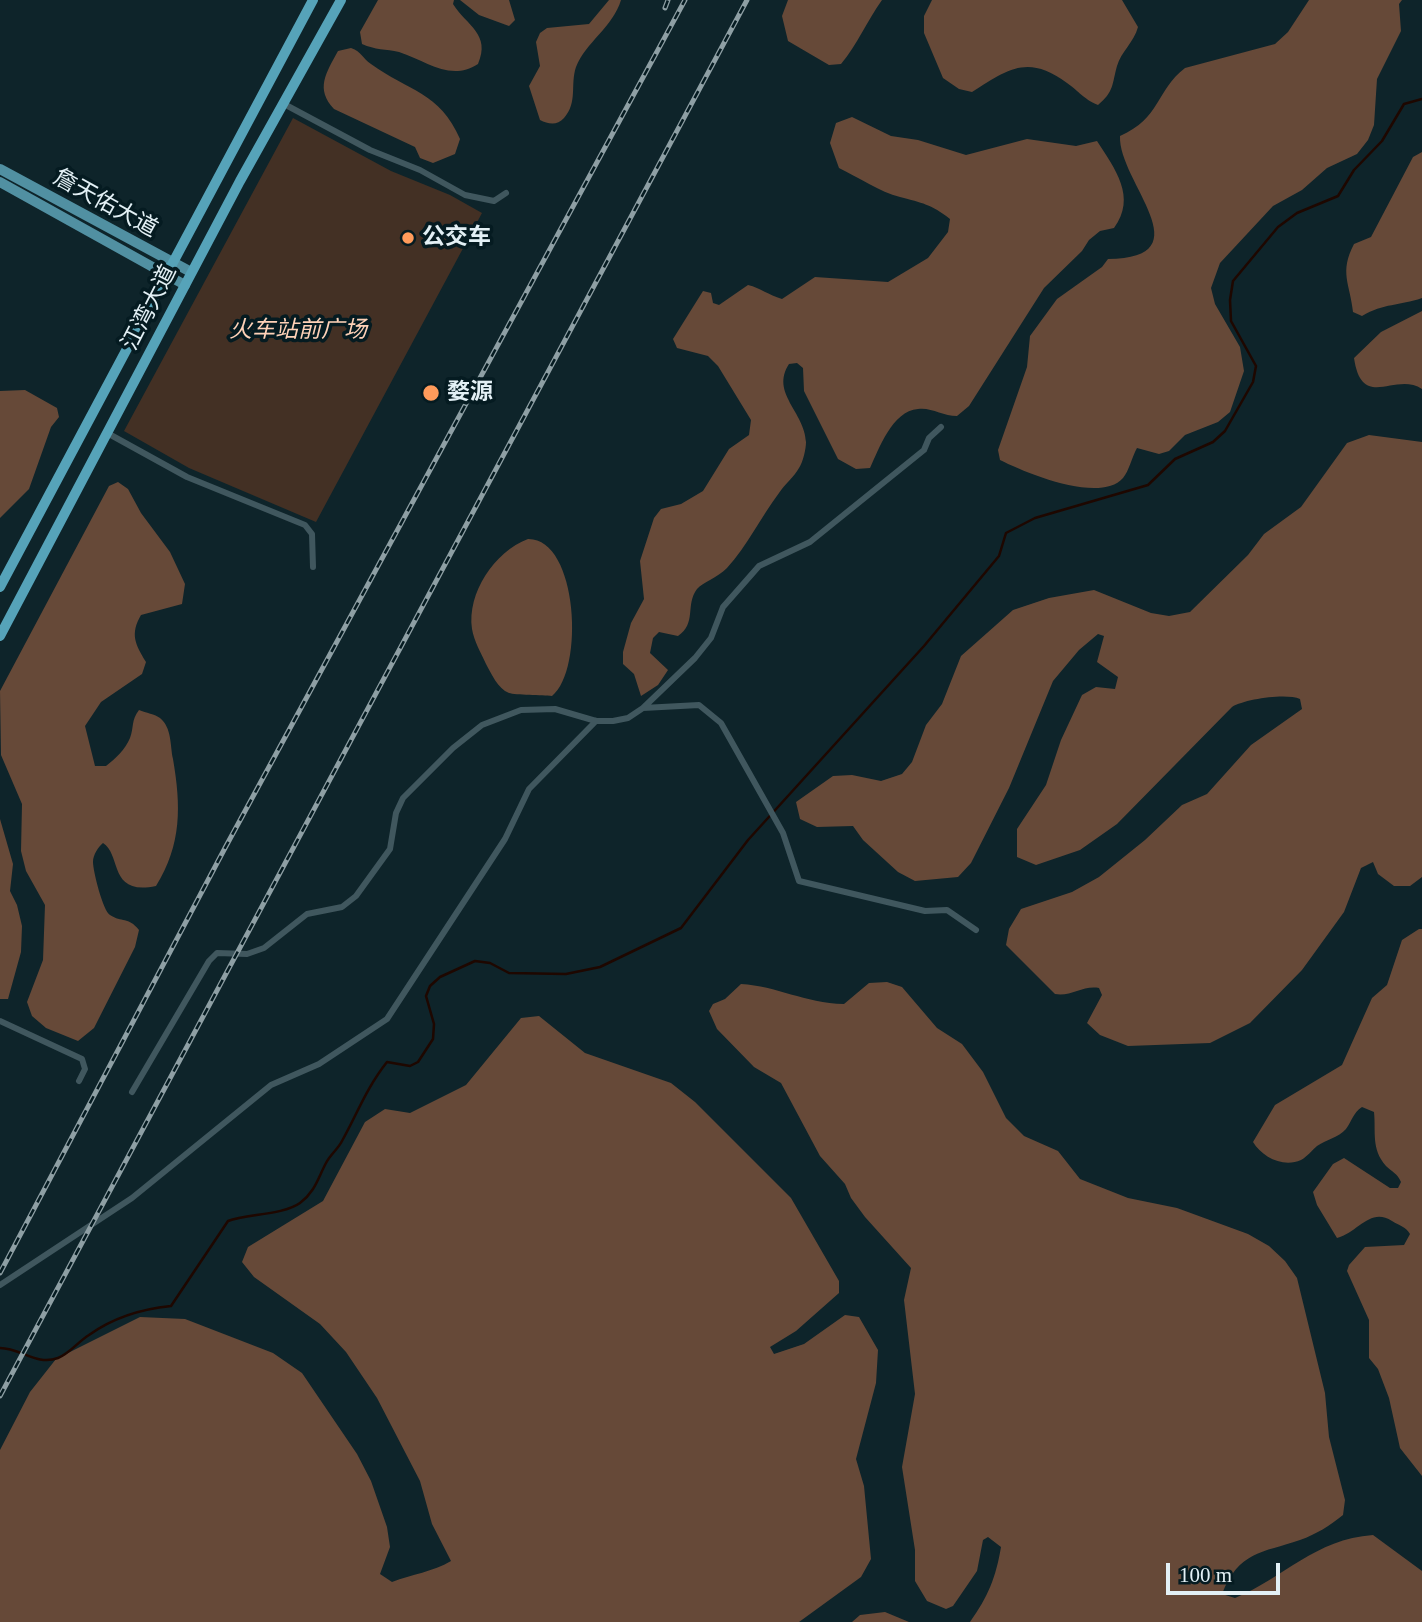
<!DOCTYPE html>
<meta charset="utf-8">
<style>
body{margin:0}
#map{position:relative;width:1422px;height:1622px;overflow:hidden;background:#0e242a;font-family:"Times New Roman",serif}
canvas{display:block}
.scale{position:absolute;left:1166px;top:1563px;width:114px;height:32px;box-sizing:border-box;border:4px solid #e3f0f5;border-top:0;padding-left:9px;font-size:21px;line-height:24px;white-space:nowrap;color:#e3f0f5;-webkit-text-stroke:5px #051b21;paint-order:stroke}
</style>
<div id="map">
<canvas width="1422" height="1622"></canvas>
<div class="scale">100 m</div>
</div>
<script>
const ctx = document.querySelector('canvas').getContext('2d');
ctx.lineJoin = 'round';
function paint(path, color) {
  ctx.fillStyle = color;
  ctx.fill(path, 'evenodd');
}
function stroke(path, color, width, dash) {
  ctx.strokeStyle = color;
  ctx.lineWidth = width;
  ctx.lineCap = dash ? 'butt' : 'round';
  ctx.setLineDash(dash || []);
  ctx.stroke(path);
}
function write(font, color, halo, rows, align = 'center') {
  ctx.font = font + ' "Times New Roman","Noto Sans SC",serif';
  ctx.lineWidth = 7;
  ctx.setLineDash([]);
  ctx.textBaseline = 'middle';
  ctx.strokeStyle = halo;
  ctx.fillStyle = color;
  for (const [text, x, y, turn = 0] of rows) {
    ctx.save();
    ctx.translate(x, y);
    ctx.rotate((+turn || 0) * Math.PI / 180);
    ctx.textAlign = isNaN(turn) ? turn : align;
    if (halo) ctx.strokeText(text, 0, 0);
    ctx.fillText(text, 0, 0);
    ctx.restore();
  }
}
paint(new Path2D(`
 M 293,118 L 391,171 L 450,195 L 482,213 L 316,522 L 189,468 L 124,431 Z`), '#433024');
paint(new Path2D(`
 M 378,0 L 454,0 L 453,4 C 467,26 491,34 478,64 C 450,82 427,61 399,52 C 386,49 375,50 362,44 L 360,32 Z
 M 460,0 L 509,0 L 515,20 L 509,26 L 479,15 Z
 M 609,0 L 621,0 C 613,27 586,42 576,67 C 570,85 578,102 564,118 C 557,126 548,124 540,120 L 529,86 L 540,66 L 536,42 L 540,33 L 547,28 L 589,24 Z
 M 788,0 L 882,0 C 867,21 857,45 841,64 L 829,65 L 788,41 L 782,16 Z
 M 932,0 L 1122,0 L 1138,27 C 1134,42 1121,52 1117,66 C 1112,84 1114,92 1098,105 C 1082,98 1080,92 1067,83 C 1028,54 1008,69 972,92 L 959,89 L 943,78 L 924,33 L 924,16 Z
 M 1309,0 L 1402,0 L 1399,4 L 1401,31 L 1377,79 L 1374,125 L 1368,140 L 1357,154 L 1327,168 L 1302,190 L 1273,206 L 1220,263 L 1211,288 L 1215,304 L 1240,347 L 1244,371 L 1230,412 L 1218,422 L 1185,435 L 1169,451 L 1159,454 L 1137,448 C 1132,457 1129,471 1123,478 C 1100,504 1026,473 1000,460 L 998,450 L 1027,367 L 1030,336 L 1057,299 L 1102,267 L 1108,259 C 1206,258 1118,182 1120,136 C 1161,118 1156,90 1185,68 L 1275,44 L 1288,32 Z
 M 351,48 C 362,52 362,58 371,64 C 408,91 440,92 460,139 L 455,154 L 433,163 L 420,158 L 415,147 L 334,109 C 315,89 326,73 338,51 Z
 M 852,117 L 891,136 L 918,140 L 966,155 L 1027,139 L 1076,146 L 1097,141 C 1115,169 1137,197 1114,228 L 1100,231 L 1089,240 L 1082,251 L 1044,288 L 969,406 L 957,416 C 943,416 931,407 918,409 C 892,411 879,449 870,468 L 856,469 L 838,459 L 804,391 L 803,368 L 797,363 L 789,364 C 770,393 805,412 806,442 C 806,449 803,462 799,468 C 794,477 785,484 779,493 C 761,517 747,546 727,568 C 717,578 703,582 697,589 C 685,605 697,623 678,636 L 659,632 L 653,638 L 650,653 L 668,670 L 658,685 L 641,696 L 634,674 L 623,664 L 623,652 L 631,623 L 644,599 L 640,561 L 654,518 L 661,509 L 681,504 L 703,491 L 729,449 L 749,435 L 751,420 L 718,366 L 708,356 L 677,348 L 673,339 L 703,291 L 711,293 L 713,303 L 719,305 L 748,285 C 761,288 768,295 782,299 L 815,277 L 888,282 L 928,258 L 948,232 L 950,219 C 931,204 922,203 900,197 C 880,192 858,177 839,168 L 830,143 L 836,123 Z
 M 1422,152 L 1422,298 C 1399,306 1384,303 1362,316 L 1353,312 C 1350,283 1339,273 1354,244 L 1371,237 L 1413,157 Z
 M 1422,311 L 1422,389 C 1395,371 1362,412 1354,358 L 1381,332 Z
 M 25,390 L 57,408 L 59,417 L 51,427 L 29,489 L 0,518 L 0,391 Z
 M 1369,435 L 1422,442 L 1422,877 L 1410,886 L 1394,886 L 1378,874 L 1373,862 L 1361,868 L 1344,912 L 1302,970 L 1250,1023 L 1210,1043 L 1128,1046 L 1100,1035 L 1087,1023 L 1102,995 L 1099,988 C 1083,985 1071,997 1055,994 L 1006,945 L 1009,929 L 1021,909 L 1072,892 L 1099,877 L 1145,840 L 1182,805 L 1207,794 L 1251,745 L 1302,709 L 1300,699 C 1286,693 1245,699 1232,707 L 1117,824 L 1080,850 L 1036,865 L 1017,857 L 1017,829 L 1046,785 L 1061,740 L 1082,695 L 1096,687 L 1115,689 L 1118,677 L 1097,662 L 1104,636 L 1098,634 L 1079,650 L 1053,681 L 1009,788 L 971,863 L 958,877 L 915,881 L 898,872 L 863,840 L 853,826 L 817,827 L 800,819 L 796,802 L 833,776 L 852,775 L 881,781 L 902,774 L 912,762 L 926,725 L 942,704 L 961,656 L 1013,610 L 1049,598 L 1094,590 L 1151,613 L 1169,616 L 1190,612 L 1248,555 L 1264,534 L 1301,507 L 1347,443 Z
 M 118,482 L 128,489 L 141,513 L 170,552 L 185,584 L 182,604 L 141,615 C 130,634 135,644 146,662 L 142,674 L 101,702 L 85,726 L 95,766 L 106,766 C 116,758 125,750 130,738 C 134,728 131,720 139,710 C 146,713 155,714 160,718 C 172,728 170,745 173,759 C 181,806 182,844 156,886 C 108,896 122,855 103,843 C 98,847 93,855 93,862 C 93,871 103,911 110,915 C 122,923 128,916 139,930 L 135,947 L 94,1028 L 78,1041 L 46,1028 L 32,1016 L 27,1002 L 43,960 L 45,905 L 26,871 L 21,851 L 22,804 L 1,755 L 0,691 L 109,486 Z
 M 528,539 C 578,538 585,670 552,696 C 543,695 515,695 509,693 C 498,689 491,673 486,664 C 481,653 474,641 472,629 C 467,593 494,552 528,539 Z
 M 0,819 L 13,864 L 10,891 L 17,905 L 22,926 L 21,952 L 8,999 L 0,999 Z
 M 1419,929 L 1422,929 L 1422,1476 L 1400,1448 L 1389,1398 L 1378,1369 L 1369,1358 L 1369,1320 L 1347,1271 L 1349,1265 L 1365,1247 L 1404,1245 L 1410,1234 C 1405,1226 1400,1226 1392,1221 C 1370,1207 1359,1232 1337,1238 L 1317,1205 L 1313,1192 L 1333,1164 L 1344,1158 L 1390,1188 L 1398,1188 L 1401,1182 C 1397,1173 1392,1172 1386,1166 C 1371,1149 1376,1132 1374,1112 L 1362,1107 C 1353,1113 1352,1121 1346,1129 C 1338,1138 1327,1139 1317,1146 C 1312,1150 1307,1157 1301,1160 C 1283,1168 1262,1157 1253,1142 L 1275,1105 L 1342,1065 L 1372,998 L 1387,985 L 1402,940 Z
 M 887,982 L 902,987 L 937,1028 L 962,1044 L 983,1072 L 1006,1118 L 1024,1136 L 1058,1151 L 1080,1179 L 1128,1198 L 1177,1208 L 1248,1234 L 1269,1246 L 1285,1261 L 1297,1278 L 1325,1393 L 1329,1437 L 1345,1500 L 1343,1515 C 1329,1526 1317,1534 1300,1540 C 1262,1553 1239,1551 1222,1594 L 1235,1598 C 1284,1578 1315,1539 1373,1535 L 1422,1571 L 1422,1622 L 970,1622 C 988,1597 996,1577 1001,1547 L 988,1537 L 983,1540 L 977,1571 L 953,1606 L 946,1609 L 927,1601 L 915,1581 L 915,1550 L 902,1467 L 915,1394 L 904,1300 L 911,1268 L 865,1217 L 851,1198 L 845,1184 L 820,1156 L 781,1083 L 754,1067 L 717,1029 L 709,1011 L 713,1004 L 725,999 L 741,984 C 777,986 804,1003 844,1004 L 869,983 Z
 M 539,1016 L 585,1053 L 671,1083 L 695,1102 L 791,1198 L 839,1281 L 839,1293 L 796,1331 L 770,1347 L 774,1354 L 804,1344 L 845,1315 L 859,1317 L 878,1350 L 876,1383 L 856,1459 L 864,1486 L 871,1559 L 861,1577 L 799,1622 L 0,1622 L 0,1450 L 30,1392 L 56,1359 L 140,1317 L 185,1319 L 273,1353 L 302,1373 L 357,1454 L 371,1481 L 387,1527 L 390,1547 L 380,1574 L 392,1582 C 412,1574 433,1572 451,1561 L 432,1524 L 420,1481 L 377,1398 L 346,1352 L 320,1324 L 254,1277 L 242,1262 L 248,1247 L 323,1201 L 365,1122 L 385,1109 L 410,1113 L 466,1085 L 521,1018 Z
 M 885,1612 L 909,1622 L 852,1622 L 860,1615 Z`), '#664938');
stroke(new Path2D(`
 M 0,1348 C 21,1348 36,1366 58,1358 C 69,1354 79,1341 89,1335 C 114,1317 141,1309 171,1306 L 228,1221 C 247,1214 283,1215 300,1203 C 315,1192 318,1178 326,1163 C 330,1155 338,1149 342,1141 C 357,1114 367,1087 387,1062 L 410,1066 L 418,1062 L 433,1039 L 434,1024 L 426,996 L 430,986 L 440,977 L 475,961 L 490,963 L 509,973 L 566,974 L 600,967 L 681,928 L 748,840 L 924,646 L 999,556 L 1006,533 L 1035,518 L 1148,485 L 1175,459 L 1213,442 L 1225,431 L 1253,382 L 1256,366 L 1231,321 L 1230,300 L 1233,281 L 1278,227 L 1297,213 L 1338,196 L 1354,170 L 1382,141 L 1404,104 L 1422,99`), '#1e0700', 2.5);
stroke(new Path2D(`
 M 284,104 L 370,150 L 420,170 L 465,195 L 494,201 L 506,193
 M 109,434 L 187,477 L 305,525 L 312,534 L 313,567
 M 643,708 L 695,658 L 711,638 L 723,607 L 759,566 L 810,542 L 924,450 L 929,438 L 941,427
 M 0,1021 L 82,1059 L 85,1069 L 79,1081
 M 132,1092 L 209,961 L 217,953 L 247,954 L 264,948 L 307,914 L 342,907 L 356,896 L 390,849 L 396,813 L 403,798 L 453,748 L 482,725 L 521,710 L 555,709 L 596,721 L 613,721 L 628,718 L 643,708 L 699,705 L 721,723 L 783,833 L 799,881 L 925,911 L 947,910 L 976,930
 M 0,1285 L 132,1198 L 271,1085 L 319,1064 L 387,1019 L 505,839 L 529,789 L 596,721`), '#40575e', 6);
stroke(new Path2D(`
 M 0,169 L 191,272
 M 0,182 L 185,285`), '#5190a2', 10);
stroke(new Path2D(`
 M 0,587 L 313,0
 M 0,636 L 240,181 L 341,0`), '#56a3b9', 10);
const rail = new Path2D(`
 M 665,8 L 668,0
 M 0,1273 L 225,848 L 685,0
 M 0,1396 L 747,0`);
stroke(rail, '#8e9fa4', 5);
stroke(rail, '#051b21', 2.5, [8]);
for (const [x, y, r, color] of [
 [408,238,7,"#ff9b5b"],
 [431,393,9,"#ff9b5b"]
]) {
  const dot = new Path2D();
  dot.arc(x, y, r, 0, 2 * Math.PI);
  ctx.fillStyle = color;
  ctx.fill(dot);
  stroke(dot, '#051b21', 2.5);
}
write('23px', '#e3f0f5', '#051b21', [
 ["詹天佑大道",105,204,29],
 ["江湾大道",150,308,-63]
]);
write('bold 23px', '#e3f0f5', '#051b21', [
 ["公交车",422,238],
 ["婺源",447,393]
], 'left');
write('italic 23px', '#fed1b7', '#051b21', [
 ["火车站前广场",298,331]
]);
</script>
